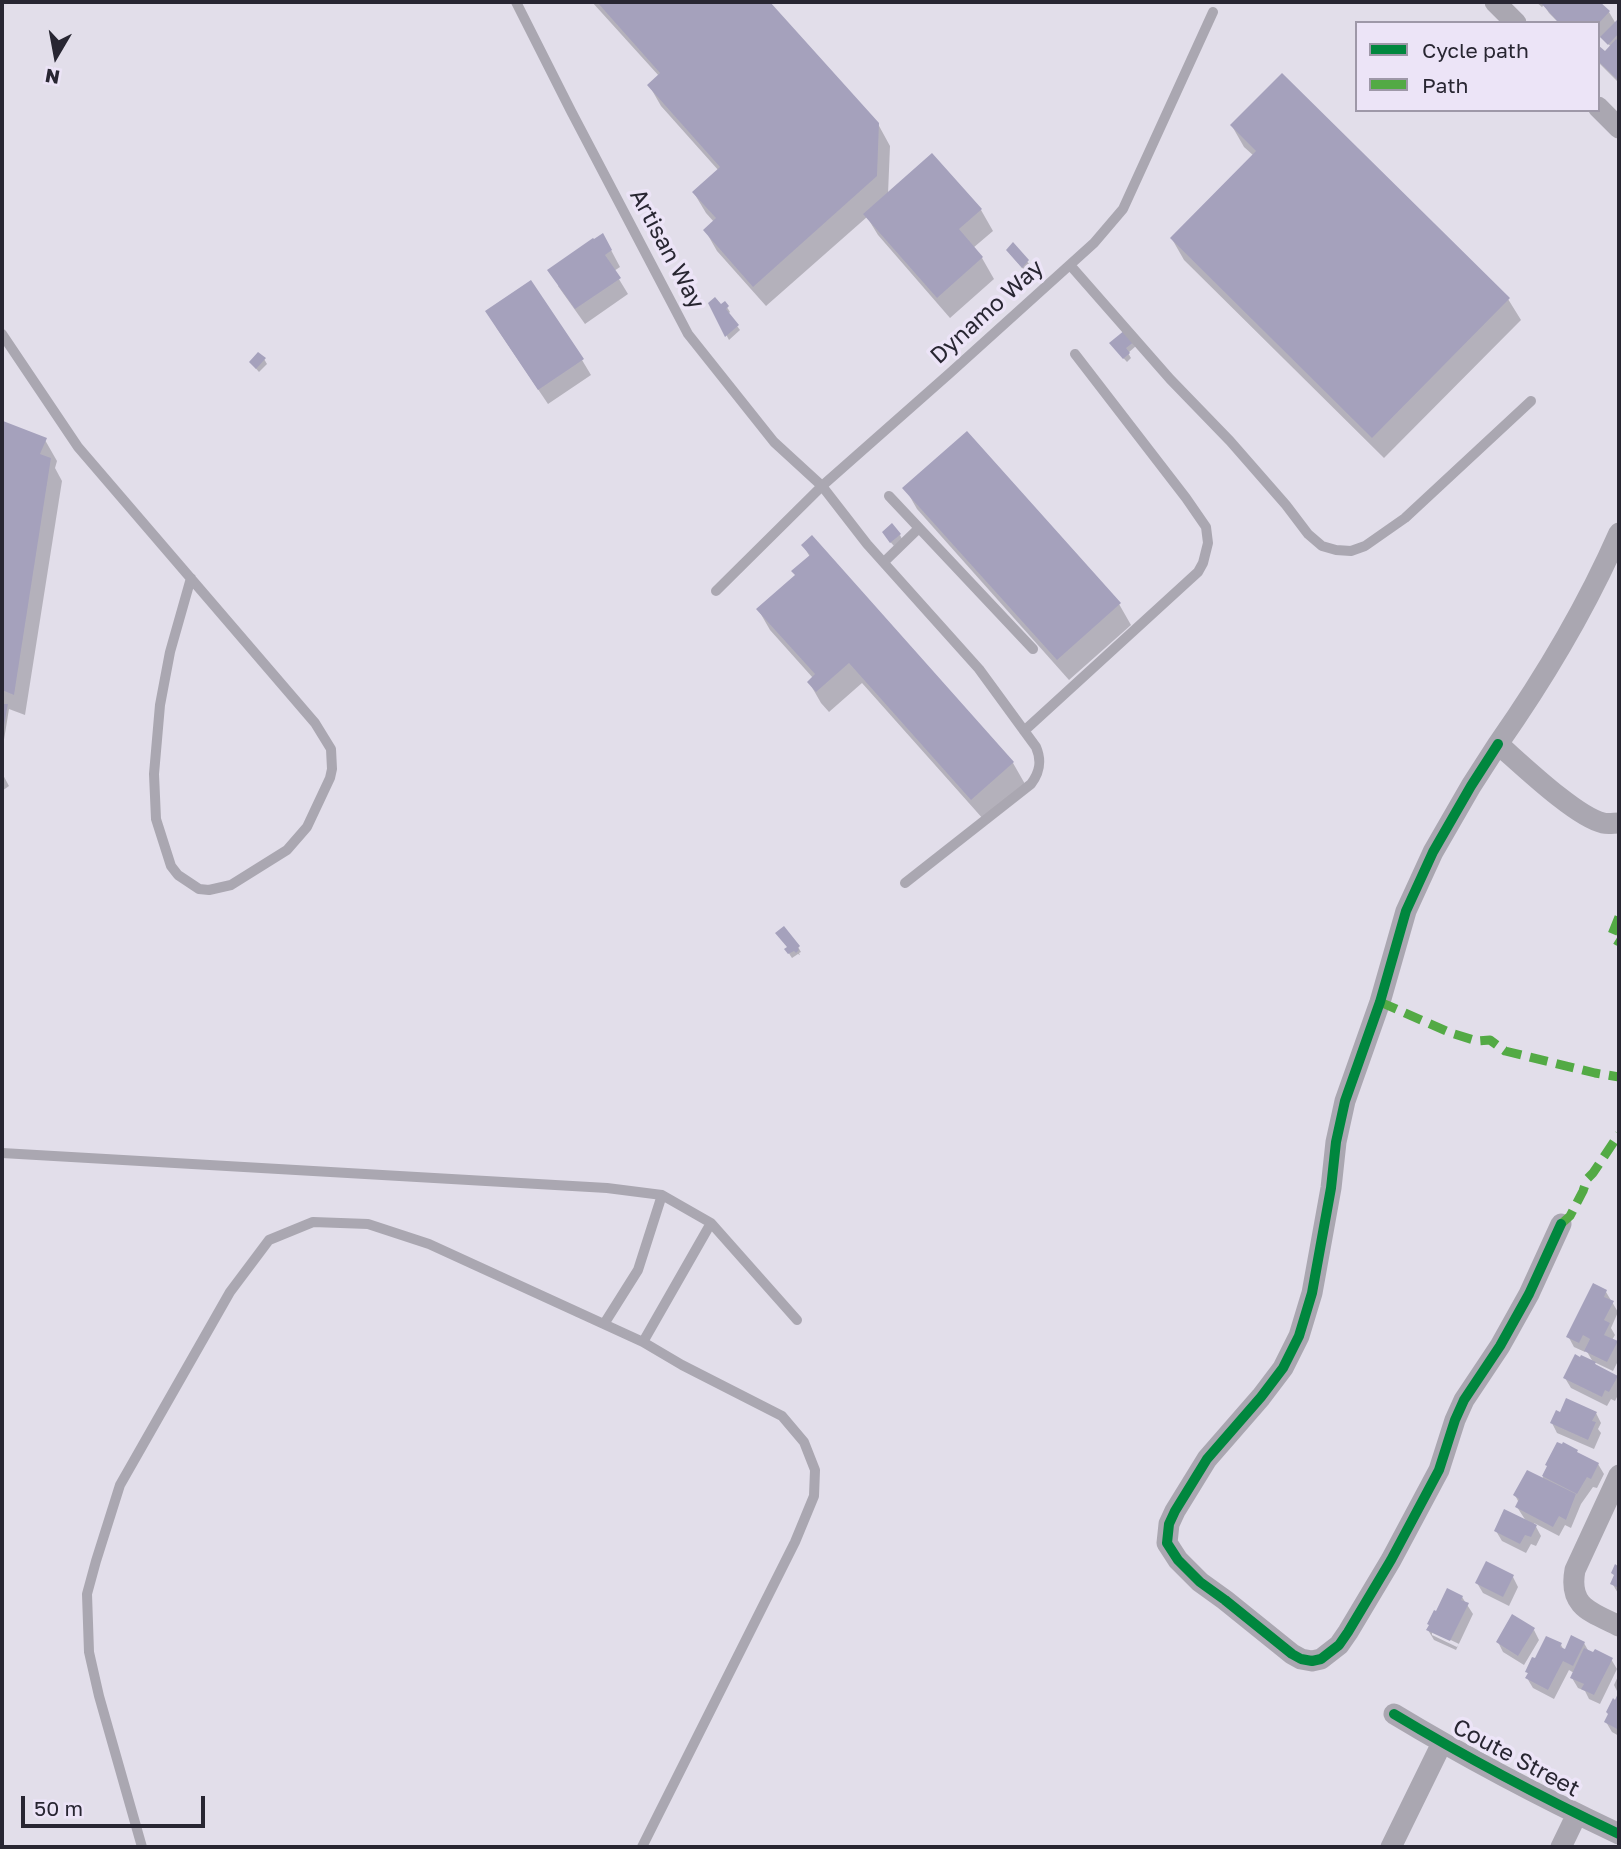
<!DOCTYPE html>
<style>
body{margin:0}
#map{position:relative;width:1621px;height:1849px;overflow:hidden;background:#e2deea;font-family:"Golos Text",sans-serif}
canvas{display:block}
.frame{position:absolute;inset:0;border:4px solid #282632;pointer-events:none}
.legend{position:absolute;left:1355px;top:21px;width:245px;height:91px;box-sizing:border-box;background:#ece4f7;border:2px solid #9e98a8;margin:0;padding:9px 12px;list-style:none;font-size:21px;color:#282632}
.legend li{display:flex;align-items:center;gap:14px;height:35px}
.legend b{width:35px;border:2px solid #9e98a8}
.north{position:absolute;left:21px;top:21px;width:70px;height:70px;-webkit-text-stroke:5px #ece4f7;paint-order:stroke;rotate:190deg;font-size:19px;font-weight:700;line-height:28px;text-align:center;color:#282632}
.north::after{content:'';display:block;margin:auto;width:24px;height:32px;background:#282632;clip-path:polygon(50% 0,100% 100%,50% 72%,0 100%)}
.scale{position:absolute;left:21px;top:1796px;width:184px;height:32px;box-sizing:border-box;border:4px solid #282632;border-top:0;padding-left:9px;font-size:21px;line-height:24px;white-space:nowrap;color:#282632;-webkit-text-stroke:5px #ece4f7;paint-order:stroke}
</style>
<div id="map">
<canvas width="1621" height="1849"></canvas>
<div class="frame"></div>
<ul class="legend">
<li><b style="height:9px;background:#00873e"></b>Cycle path</li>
<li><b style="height:9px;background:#53aa45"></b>Path</li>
</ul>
<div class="north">N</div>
<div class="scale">50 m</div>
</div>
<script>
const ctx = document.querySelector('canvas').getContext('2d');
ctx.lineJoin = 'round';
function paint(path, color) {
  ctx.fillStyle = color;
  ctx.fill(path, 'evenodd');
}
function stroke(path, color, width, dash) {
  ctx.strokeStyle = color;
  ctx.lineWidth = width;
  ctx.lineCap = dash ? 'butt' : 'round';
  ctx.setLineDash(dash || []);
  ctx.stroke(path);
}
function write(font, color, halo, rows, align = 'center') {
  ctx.font = font + ' "Golos Text",sans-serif';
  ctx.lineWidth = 7;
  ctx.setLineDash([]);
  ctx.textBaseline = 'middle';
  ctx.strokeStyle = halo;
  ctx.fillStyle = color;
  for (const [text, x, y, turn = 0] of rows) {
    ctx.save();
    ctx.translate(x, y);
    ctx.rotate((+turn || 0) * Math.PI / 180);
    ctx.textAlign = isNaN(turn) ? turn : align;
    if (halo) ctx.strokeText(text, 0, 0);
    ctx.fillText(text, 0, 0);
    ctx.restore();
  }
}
paint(new Path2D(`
 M 592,2 L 768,2 L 878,124 L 890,146 L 888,194 L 981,210 L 993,231 L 973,248 L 982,258 L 994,279 L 950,318 L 878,235 L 867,217 L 766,306 L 717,251 L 705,230 L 714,222 L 706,213 L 694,193 L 719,171 L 661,106 L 649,85 L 659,76 Z
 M 1536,2 L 1598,2 L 1609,12 L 1616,24 L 1619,20 L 1619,40 L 1617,42 L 1619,45 L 1619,83 L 1598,62 L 1598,47 L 1605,53 L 1611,47 L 1602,36 L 1598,39 L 1598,23 L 1559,23 L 1549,13 L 1544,5 L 1542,7 Z
 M 1232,126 L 1508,299 L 1521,320 L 1384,458 L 1184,260 L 1172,239 L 1254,156 L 1244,147 Z
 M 603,235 L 620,267 L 614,271 L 628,294 L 585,324 L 558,286 Z
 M 1013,245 L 1031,266 L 1025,271 L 1010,254 Z
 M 710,304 L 721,307 L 725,304 L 730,312 L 728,314 L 740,330 L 729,340 Z
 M 496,327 L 582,360 L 591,375 L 548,404 Z
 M 1125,332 L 1136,346 L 1128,353 L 1131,358 L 1127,362 L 1114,348 Z
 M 264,359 L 267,364 L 259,372 L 251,363 Z
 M 4,424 L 45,440 L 57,461 L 55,468 L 62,481 L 25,715 L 9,709 L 2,752 L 2,430 Z
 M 905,488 L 1119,604 L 1131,625 L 1069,680 L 917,509 Z
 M 900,535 L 902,539 L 894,546 L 886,537 Z
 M 803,545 L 1013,763 L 1025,784 L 984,820 L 862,683 L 829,712 L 821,703 L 809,682 L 813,678 L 770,630 L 758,609 L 796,576 L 810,557 Z
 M 2,773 L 9,786 L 2,791 Z
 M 798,947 L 801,952 L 799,953 L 800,955 L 798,954 L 792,958 L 786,949 Z
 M 1594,1285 L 1606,1292 L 1618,1312 L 1611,1328 L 1615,1335 L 1612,1340 L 1617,1343 L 1619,1348 L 1619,1359 L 1613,1371 L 1594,1362 L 1597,1367 L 1616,1377 L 1619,1382 L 1619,1393 L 1615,1401 L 1611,1399 L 1607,1406 L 1571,1388 L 1565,1378 L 1593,1362 L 1586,1350 L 1585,1352 L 1574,1347 L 1568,1336 Z
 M 1596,1413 L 1601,1423 L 1598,1429 L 1601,1433 L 1594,1449 L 1557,1433 L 1552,1423 Z
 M 1578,1454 L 1598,1464 L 1604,1474 L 1597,1488 L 1593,1487 L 1581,1504 L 1571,1528 L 1565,1525 L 1559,1536 L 1534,1523 L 1541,1536 L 1536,1546 L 1531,1544 L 1526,1553 L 1502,1541 L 1496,1531 L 1526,1521 L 1517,1507 L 1519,1503 L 1515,1495 L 1542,1479 L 1548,1467 Z
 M 1616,1567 L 1619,1569 L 1619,1595 L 1612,1583 L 1615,1577 L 1613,1573 Z
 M 1513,1577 L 1518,1587 L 1509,1606 L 1483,1593 L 1477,1583 Z
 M 1462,1597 L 1473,1614 L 1456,1650 L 1434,1640 L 1428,1630 L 1430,1627 L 1429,1624 ZM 1432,1631 L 1459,1644 L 1457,1647 L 1432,1635 Z
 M 1534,1630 L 1539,1640 L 1524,1665 L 1503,1652 L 1498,1642 Z
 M 1584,1643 L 1589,1652 L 1611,1659 L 1617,1669 L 1600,1704 L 1589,1699 L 1585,1691 L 1578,1688 L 1572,1678 L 1574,1673 L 1569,1670 L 1554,1699 L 1533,1688 L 1527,1678 L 1529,1675 L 1527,1672 L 1561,1645 L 1565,1652 Z
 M 1619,1674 L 1619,1695 L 1614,1685 Z
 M 1619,1695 L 1619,1736 L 1612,1732 L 1606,1722 Z`), '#0003');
paint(new Path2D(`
 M 597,2 L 770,2 L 879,123 L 877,176 L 753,287 L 703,230 L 716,218 L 692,192 L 720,167 L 647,85 L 660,73 Z
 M 1540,2 L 1600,2 L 1610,11 L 1599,23 L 1559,23 Z
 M 1619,18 L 1619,33 L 1608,45 L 1600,37 Z
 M 1616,39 L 1619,42 L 1619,81 L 1598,61 L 1598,45 L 1605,51 Z
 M 1282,73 L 1510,298 L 1372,438 L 1170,238 L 1256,151 L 1230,125 Z
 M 932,153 L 982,209 L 959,229 L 983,257 L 937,298 L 863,214 Z
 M 603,233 L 612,250 L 605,255 L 621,278 L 575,309 L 547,270 L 593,238 L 594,239 Z
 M 1013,242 L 1029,260 L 1022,268 L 1006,250 Z
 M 531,280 L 584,359 L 538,390 L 485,311 Z
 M 715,297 L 721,304 L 725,301 L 729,306 L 726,309 L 739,325 L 725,337 L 708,303 Z
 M 1125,330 L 1135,341 L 1126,348 L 1130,353 L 1123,359 L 1109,343 Z
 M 258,352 L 266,358 L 256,369 L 249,362 Z
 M 3,421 L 47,438 L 40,454 L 51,458 L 14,695 L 2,690 L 2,425 Z
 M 967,431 L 1121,603 L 1057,660 L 902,488 Z
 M 892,523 L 901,534 L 890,543 L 882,532 Z
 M 812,535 L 1014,762 L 971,800 L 849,663 L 816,692 L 807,682 L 815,674 L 756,609 L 795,575 L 791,571 L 810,555 L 801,545 Z
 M 2,704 L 8,704 L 3,731 L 2,731 Z
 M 784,926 L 800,946 L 798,948 L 799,950 L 796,953 L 794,951 L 788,954 L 784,949 L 787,947 L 775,933 Z
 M 1593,1283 L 1607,1290 L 1604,1297 L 1614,1301 L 1604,1320 L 1610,1323 L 1604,1335 L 1618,1341 L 1607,1362 L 1584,1351 L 1590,1339 L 1583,1335 L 1579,1343 L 1566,1337 Z
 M 1575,1354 L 1580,1357 L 1581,1355 L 1596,1362 L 1595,1364 L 1618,1376 L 1609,1392 L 1605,1390 L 1602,1397 L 1563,1378 Z
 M 1566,1398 L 1597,1412 L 1592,1421 L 1596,1422 L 1588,1440 L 1550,1423 L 1556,1410 L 1560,1412 Z
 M 1557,1442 L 1562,1444 L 1563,1442 L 1578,1450 L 1577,1452 L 1599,1463 L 1591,1479 L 1587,1477 L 1577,1494 L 1542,1476 L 1547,1466 L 1545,1465 Z
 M 1527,1470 L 1576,1494 L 1566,1520 L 1559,1516 L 1553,1527 L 1515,1507 L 1519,1499 L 1513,1495 Z
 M 1504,1509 L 1537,1525 L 1531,1537 L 1525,1535 L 1520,1544 L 1494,1531 Z
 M 1486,1561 L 1514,1575 L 1503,1597 L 1475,1583 Z
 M 1615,1564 L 1619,1567 L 1619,1588 L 1610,1584 L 1614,1575 L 1611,1573 Z
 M 1447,1588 L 1463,1596 L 1461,1600 L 1469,1603 L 1450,1641 L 1426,1630 L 1429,1625 L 1427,1624 L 1434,1610 L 1436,1611 Z
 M 1512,1614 L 1535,1628 L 1518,1656 L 1496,1642 Z
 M 1571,1635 L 1585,1642 L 1573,1666 L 1563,1661 L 1548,1690 L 1525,1678 L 1528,1673 L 1525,1672 L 1532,1657 L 1535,1658 L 1546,1636 L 1562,1643 L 1560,1647 L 1565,1649 Z
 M 1584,1648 L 1593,1652 L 1595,1649 L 1613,1658 L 1594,1695 L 1581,1689 L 1584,1684 L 1570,1678 Z
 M 1619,1691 L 1619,1730 L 1604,1722 L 1608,1714 L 1606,1712 L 1613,1698 L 1615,1700 Z`), '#a5a1bc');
stroke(new Path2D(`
 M 516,2 L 571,111 L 688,334 L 774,442 L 822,486 L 867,544 L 979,669 L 1036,747 C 1042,761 1040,772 1031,784 L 905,883
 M 1070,265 L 1170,379 L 1230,441 L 1286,505 L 1308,534 L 1322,546 L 1336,550 L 1351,551 L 1365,546 L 1405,518 L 1531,401
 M 2,334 L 78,447 L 315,723 L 331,749 L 332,769 L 330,778 L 307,827 L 287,850 L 231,885 L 209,890 L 199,889 L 178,875 L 171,866 L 156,819 L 154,774 L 160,705 L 170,652 L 191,578
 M 889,496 L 1033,649
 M 884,562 L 919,528
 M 716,591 L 822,486 L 950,373 L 1094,243 L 1123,209 L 1213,12
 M 1024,731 L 1198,572 L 1203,563 L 1208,543 L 1206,527 L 1186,498 L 1075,354
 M 2,1153 L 607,1188 L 662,1195 L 711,1223 L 797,1320
 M 604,1324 L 638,1270 L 662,1195
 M 643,1342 L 711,1223
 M 142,1847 L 99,1696 L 89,1652 L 87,1594 L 96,1561 L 120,1485 L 230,1292 L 269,1240 L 313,1222 L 368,1224 L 429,1244 L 643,1342 L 682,1365 L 782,1416 L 804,1442 L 815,1470 L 814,1496 L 795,1542 L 642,1847`), '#aaa7b1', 10);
stroke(new Path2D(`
 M 1495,2 L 1516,23
 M 1598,107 L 1619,128
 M 1619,533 C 1586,608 1545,677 1498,744 C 1521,764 1576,817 1603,823 C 1608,824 1614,823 1619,823
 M 1498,744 L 1471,786 L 1433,852 L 1406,911 L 1380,1002 L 1345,1101 L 1336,1142 L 1331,1188 L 1312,1293 L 1299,1336 L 1283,1368 L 1261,1397 L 1207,1459 L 1175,1511 L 1169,1524 L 1167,1543 L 1178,1560 L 1200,1582 L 1225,1600 L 1292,1654 L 1301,1659 L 1312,1661 L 1321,1659 L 1339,1645 L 1348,1632 L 1391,1560 L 1439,1470 L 1455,1420 L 1464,1400 L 1500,1346 L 1529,1294 L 1561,1224
 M 1619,1475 L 1575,1570 C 1568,1607 1591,1612 1619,1626
 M 1394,1714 C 1467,1758 1543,1798 1619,1834
 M 1391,1847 L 1442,1743
 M 1561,1847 L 1577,1814`), '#aaa7b1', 21);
stroke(new Path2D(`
 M 1619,917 L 1611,937 L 1619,942
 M 1380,1002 L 1451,1033 L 1477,1041 L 1490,1040 L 1505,1051 L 1595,1073 L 1619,1077
 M 1561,1224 L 1570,1216 L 1583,1191 L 1587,1179 L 1593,1173 L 1619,1134`), '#53aa45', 9, [18, 9]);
stroke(new Path2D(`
 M 1498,744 L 1471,786 L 1433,852 L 1406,911 L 1380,1002 L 1345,1101 L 1336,1142 L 1331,1188 L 1312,1293 L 1299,1336 L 1283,1368 L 1261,1397 L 1207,1459 L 1175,1511 L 1169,1524 L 1167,1543 L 1178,1560 L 1200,1582 L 1225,1600 L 1292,1654 L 1301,1659 L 1312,1661 L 1321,1659 L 1339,1645 L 1348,1632 L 1391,1560 L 1439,1470 L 1455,1420 L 1464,1400 L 1500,1346 L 1529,1294 L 1561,1224
 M 1394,1714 C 1467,1758 1543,1798 1619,1834`), '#00873e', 10);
write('23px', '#282632', '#ece4f7', [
 ["Artisan Way",667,249,62],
 ["Dynamo Way",987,312,-42],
 ["Coute Street",1516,1758,28]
]);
</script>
